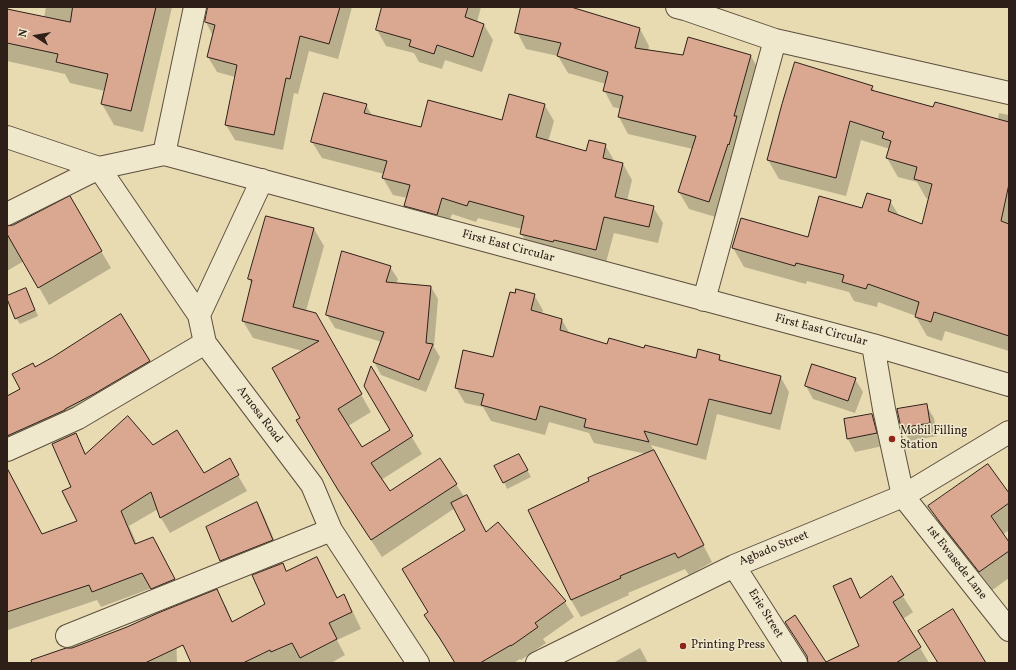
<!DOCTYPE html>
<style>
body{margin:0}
#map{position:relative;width:1016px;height:670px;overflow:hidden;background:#e8dbb1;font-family:Vollkorn,serif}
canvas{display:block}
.frame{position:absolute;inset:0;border:8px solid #2e2018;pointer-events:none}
.north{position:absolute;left:16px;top:16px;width:40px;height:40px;-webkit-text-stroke:3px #f0e8cc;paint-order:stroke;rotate:282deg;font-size:11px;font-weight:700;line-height:16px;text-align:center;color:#2e2018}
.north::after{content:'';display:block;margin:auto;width:14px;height:18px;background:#2e2018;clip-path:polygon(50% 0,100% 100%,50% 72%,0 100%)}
</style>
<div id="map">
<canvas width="1016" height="670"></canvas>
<div class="frame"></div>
<div class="north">N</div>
</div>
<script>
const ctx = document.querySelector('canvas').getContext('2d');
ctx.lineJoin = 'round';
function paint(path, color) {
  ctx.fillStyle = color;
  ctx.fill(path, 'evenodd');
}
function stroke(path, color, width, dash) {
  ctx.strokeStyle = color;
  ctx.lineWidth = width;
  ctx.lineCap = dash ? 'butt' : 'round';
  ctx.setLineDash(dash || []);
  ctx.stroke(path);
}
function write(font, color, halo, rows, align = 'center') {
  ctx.font = font + ' Vollkorn,serif';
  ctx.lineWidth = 3;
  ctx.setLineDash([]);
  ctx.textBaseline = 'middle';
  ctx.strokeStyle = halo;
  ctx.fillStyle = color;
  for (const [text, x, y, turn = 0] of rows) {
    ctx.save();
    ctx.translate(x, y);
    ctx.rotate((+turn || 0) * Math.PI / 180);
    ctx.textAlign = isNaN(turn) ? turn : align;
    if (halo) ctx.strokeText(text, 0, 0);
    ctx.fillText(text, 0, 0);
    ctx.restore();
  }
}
paint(new Path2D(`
 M 7,7 L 9,7 L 8,9 L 44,18 L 46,7 L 172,7 L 143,132 L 114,125 L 102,104 L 105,91 L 70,83 L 65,74 L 7,61 Z
 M 209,7 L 352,7 L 338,59 L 309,51 L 298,94 L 294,93 L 283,150 L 235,140 L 226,125 L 235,77 L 217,72 L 208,57 L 213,36 L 206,22 Z
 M 383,7 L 481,7 L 477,22 L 484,25 L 493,40 L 482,72 L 445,60 L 442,69 L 419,62 L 414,53 L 386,46 L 377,30 Z
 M 522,7 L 571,7 L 571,8 L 640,29 L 649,46 L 648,51 L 684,56 L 751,56 L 760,72 L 719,218 L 689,209 L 679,192 L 693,149 L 628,134 L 619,117 L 621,109 L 613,107 L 604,90 L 606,84 L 568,73 L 558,56 L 526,49 L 517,32 Z
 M 872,87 L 875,92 L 934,109 L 998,120 L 999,113 L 1009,115 L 1009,351 L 945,331 L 942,341 L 927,336 L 916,317 L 916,316 L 878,302 L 877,307 L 854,301 L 849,292 L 807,281 L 806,284 L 744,267 L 733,248 L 809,238 L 863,209 L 890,201 L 900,217 L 922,225 L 929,199 L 926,198 L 917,182 L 898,177 L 887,158 L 890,149 L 861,140 L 846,196 L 779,179 L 768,160 Z
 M 544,104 L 554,121 L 548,142 L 587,152 L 605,145 L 615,162 L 623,164 L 632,180 L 627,201 L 653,207 L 663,223 L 658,243 L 614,233 L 605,266 L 531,250 L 521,233 L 522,229 L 478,218 L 476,222 L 452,214 L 446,231 L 415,222 L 406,205 L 408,198 L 393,195 L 383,178 L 384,174 L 322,158 L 312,142 L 366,105 L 372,115 L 422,128 L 503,121 Z
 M 70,198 L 111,268 L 49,305 L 24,261 L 7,271 L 7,227 L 13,226 Z
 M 267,217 L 314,229 L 324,246 L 306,311 L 315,314 L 371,412 L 348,426 L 362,449 L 391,431 L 371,369 L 422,454 L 381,480 L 390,492 L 456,484 L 487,533 L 498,523 L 565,602 L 574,617 L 543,639 L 546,643 L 521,660 L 520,659 L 514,663 L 456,663 L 449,652 L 434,631 L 425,615 L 429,613 L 467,531 L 455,508 L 382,557 L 350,508 L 307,438 L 302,418 L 303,351 L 253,338 L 243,321 L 252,285 L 249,279 Z
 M 390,267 L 398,279 L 396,284 L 431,287 L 438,299 L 434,347 L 440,357 L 426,392 L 381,375 L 374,362 L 382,342 L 335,328 L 327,315 Z
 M 29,295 L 38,316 L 20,324 L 16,318 Z
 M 534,295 L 543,310 L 542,314 L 562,320 L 570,334 L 608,345 L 645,349 L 697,359 L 719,356 L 723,362 L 780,376 L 789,392 L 780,430 L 717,414 L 706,460 L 651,445 L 712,562 L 689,575 L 685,569 L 628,593 L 629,595 L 581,617 L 571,600 L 530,511 L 647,454 L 594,443 L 589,433 L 549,422 L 545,435 L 491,421 L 483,407 L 465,403 L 456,388 L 494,358 Z
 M 149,362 L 158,377 L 7,457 L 7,397 L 21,389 L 35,368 Z
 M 855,379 L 863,392 L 855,413 L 813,399 L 806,386 Z
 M 926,405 L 934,418 L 937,436 L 910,441 L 902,428 L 898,410 Z
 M 872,415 L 879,428 L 883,446 L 855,452 L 848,439 Z
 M 75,434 L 86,454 L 153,446 L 203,474 L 229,460 L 247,491 L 170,533 L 161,518 L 158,509 L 129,526 L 137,544 L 153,538 L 183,595 L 161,604 L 152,588 L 101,607 L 97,600 L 8,630 L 7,628 L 7,470 L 42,535 L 78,522 L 72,487 Z
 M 522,461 L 531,477 L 507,489 L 504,482 Z
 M 1009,495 L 1009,530 L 1002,535 L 1009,544 L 1009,578 L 991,591 L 951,540 L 941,526 L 930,507 Z
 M 257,503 L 264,516 L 280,553 L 228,574 L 221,561 L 207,527 Z
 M 316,558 L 326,574 L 337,598 L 344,595 L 353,612 L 361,629 L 337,640 L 345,655 L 331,663 L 192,663 L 176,628 L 177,663 L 44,663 L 72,649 L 127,628 L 216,591 L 226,607 L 233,623 L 267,604 L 282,564 L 287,572 Z
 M 891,578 L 913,612 L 903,619 L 929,663 L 809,663 L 809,659 L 786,622 L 825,663 L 860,647 L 850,579 L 861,598 Z
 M 640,648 L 648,663 L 613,663 Z`), '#0003');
const building = new Path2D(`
 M 73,7 L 156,7 L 131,111 L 101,104 L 108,74 L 56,62 L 58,54 L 7,43 L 7,9 L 70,22 Z
 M 208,7 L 340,7 L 329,44 L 300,36 L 290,79 L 286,78 L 274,135 L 225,125 L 237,65 L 207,57 L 215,25 L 205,22 Z
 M 382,7 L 468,7 L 465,17 L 484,24 L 473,57 L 437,45 L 434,54 L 409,46 L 411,40 L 376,30 Z
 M 521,7 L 571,7 L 640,28 L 635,48 L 683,55 L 688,37 L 751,55 L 734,116 L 737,116 L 729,145 L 728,144 L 709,202 L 678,192 L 696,136 L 618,117 L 623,96 L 603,91 L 608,72 L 557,56 L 561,43 L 515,33 Z
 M 795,62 L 873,86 L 871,90 L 933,107 L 935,102 L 1009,122 L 1009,184 L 1001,221 L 1009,224 L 1009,336 L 934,312 L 931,322 L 915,317 L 919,302 L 868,284 L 866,289 L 842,282 L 844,275 L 796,263 L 795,266 L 732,248 L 741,218 L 808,237 L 819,196 L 862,208 L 867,193 L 891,200 L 888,211 L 922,224 L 932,184 L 914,179 L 917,167 L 886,158 L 891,141 L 882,138 L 884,132 L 850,121 L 836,178 L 767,160 L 782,104 Z
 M 324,93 L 367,104 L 364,113 L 421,127 L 428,100 L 502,120 L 509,94 L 545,104 L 536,137 L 586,151 L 589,140 L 606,144 L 603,158 L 623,163 L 615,197 L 654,206 L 649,227 L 604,217 L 596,250 L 554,240 L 553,242 L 520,234 L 524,216 L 469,201 L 467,206 L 442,198 L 437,215 L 404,206 L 410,185 L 382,178 L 387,161 L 311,142 Z
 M 70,196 L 102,251 L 38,288 L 7,234 L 7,226 L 13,225 Z
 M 266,216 L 314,228 L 293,307 L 316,313 L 362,394 L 338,409 L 362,447 L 390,430 L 364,386 L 371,366 L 413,436 L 371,463 L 390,491 L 440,458 L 457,484 L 371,540 L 338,490 L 296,420 L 300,418 L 272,368 L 319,341 L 242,321 L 252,280 L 248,279 Z
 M 342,251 L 391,266 L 386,282 L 431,286 L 426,343 L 433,344 L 419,380 L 373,362 L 384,332 L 326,315 Z
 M 26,288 L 35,310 L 15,319 L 7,299 L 7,296 Z
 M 516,289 L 535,294 L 531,310 L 562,319 L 560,330 L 607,344 L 609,338 L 644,348 L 645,345 L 696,358 L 698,349 L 720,355 L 719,360 L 781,376 L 771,414 L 709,399 L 697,445 L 644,431 L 649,442 L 584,427 L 586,419 L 540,406 L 536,420 L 481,405 L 484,394 L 455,388 L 463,350 L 493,357 L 510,292 L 515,293 Z
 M 121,314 L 150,361 L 94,394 L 65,409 L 65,410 L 7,436 L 7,396 L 20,389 L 12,374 L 33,363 L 35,367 L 53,357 Z
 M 812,364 L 856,378 L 848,401 L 805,386 Z
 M 927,404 L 930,423 L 901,428 L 897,409 Z
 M 872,414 L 877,433 L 847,439 L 844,419 Z
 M 128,416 L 153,445 L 177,430 L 204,473 L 230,458 L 239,475 L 160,518 L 151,492 L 121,511 L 135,544 L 153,537 L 175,579 L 151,589 L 142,573 L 92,592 L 89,585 L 7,612 L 7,468 L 42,534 L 77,521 L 62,491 L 71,487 L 52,444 L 76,433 L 85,454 Z
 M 654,450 L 704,545 L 678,558 L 675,553 L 620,576 L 621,578 L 571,600 L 528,510 L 589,481 L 588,478 Z
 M 519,454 L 528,470 L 503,483 L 494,466 Z
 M 988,464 L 1009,493 L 1009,503 L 991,516 L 1009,542 L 1009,551 L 979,572 L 939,521 L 928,506 Z
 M 467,495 L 486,532 L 498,522 L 566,601 L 535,623 L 538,627 L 511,646 L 511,645 L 480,663 L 455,663 L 439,637 L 424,615 L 428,612 L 402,569 L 465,530 L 451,503 Z
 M 257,502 L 273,540 L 220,561 L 206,527 Z
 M 317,557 L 337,598 L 344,594 L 352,612 L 329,623 L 337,639 L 300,658 L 292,643 L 271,652 L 270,650 L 243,663 L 191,663 L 183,645 L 145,663 L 32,663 L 31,660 L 66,648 L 72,648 L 127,627 L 158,613 L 217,589 L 232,622 L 265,604 L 252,575 L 283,563 L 286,571 Z
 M 892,576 L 904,595 L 893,602 L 921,647 L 896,663 L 808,663 L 807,656 L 785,622 L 795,615 L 826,662 L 859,646 L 833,586 L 851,578 L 860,598 Z
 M 953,609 L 986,663 L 938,663 L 918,631 Z`);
paint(building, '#daa791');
stroke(building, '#2e2018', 1);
const minor = new Path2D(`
 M 677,7 L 685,9 L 775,40 L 1009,93
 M 7,137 L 99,168 L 164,154 L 873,345 L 1009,385
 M 164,154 L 195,7
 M 7,214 L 99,168 L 199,315 L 205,343 L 312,485 L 331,530 L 418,663
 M 704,300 L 775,40
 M 199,315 L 262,180
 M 873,345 L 884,409 L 903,496 L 1009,630
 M 7,450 L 78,418 L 205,343
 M 734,566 L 796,663
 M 67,636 L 331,530
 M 537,663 L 734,566 L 903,496 L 1009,432`);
stroke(minor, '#5c4f3e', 24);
stroke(minor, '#f0e8cc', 22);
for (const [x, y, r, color] of [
 [892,439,4,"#8f2418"],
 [683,646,4,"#8f2418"]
]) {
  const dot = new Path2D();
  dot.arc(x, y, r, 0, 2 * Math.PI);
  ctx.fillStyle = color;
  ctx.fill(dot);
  stroke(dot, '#f0e8cc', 1.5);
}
write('12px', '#2e2018', '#f0e8cc', [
 ["First East Circular",508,247,15],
 ["First East Circular",821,331,15],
 ["Aruosa Road",259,415,53],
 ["Agbado Street",774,549,-22],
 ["1st Ewasede Lane",956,563,52],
 ["Erie Street",765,614,58]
]);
write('12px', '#2e2018', '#f0e8cc', [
 ["Mobil Filling",900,432],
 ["Station",900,446],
 ["Printing Press",691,646]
], 'left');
</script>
